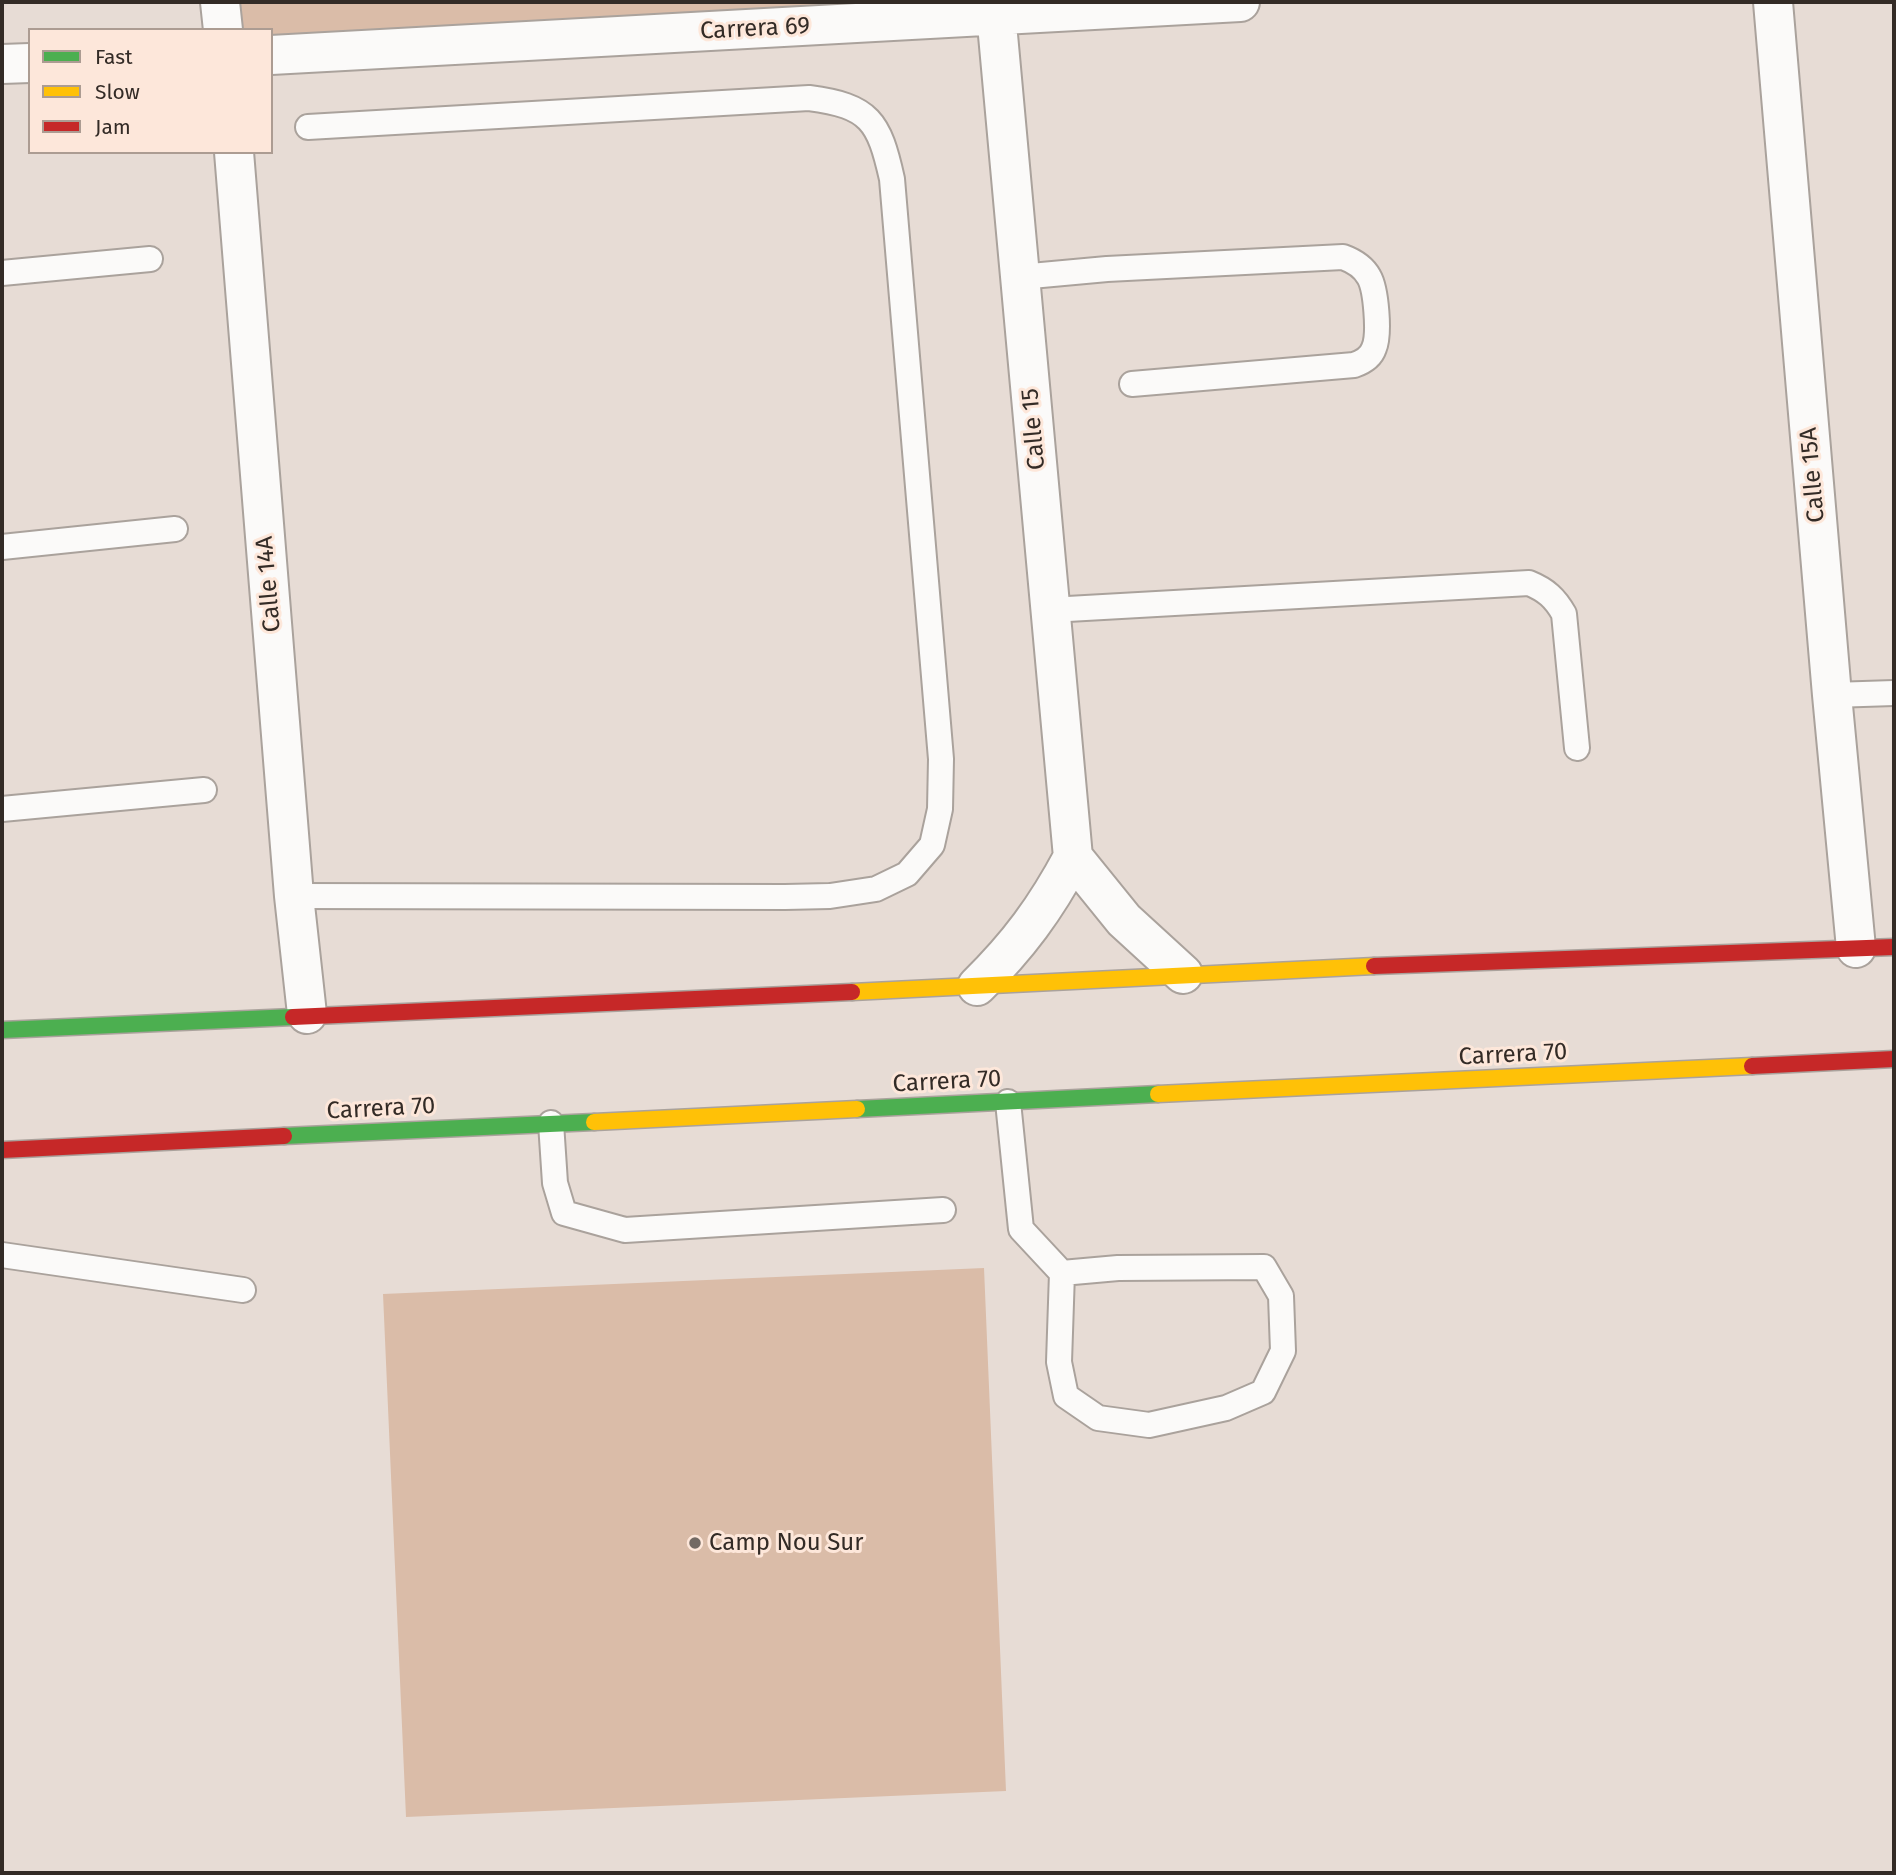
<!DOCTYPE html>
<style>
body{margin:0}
#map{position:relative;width:1896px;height:1875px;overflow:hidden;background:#e7dcd5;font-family:"Fira Sans",sans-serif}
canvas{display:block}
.frame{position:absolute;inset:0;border:4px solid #332b26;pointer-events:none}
.legend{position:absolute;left:28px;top:28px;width:245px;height:126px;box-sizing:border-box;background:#fde7da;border:2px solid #ac9c92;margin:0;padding:9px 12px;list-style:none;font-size:21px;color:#332b26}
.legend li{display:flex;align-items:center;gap:14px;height:35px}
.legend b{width:35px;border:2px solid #ac9c92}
</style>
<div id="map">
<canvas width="1896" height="1875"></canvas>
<div class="frame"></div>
<ul class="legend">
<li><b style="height:9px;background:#4caf50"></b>Fast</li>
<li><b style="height:9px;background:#ffc107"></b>Slow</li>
<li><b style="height:9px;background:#c62828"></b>Jam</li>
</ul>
</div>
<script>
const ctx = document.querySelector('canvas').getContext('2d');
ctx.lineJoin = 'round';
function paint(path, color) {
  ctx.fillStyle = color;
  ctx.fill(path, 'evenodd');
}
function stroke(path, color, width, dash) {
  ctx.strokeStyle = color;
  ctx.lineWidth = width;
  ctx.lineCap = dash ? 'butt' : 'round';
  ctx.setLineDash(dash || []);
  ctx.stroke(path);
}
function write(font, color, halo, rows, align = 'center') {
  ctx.font = font + ' "Fira Sans",sans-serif';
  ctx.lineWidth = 6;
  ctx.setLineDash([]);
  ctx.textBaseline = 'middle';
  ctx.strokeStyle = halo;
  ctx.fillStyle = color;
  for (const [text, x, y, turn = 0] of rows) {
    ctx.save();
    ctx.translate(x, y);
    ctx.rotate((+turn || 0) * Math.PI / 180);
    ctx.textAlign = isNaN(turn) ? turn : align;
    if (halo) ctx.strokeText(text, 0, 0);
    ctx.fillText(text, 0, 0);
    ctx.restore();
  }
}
paint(new Path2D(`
 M 220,2 L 1240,2 L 271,55 L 271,30 L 223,30 Z
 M 984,1268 L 1006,1791 L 406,1817 L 383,1294 Z`), '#dabca8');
const lane = new Path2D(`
 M 2,273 L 150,259
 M 1020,277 L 1107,269 L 1343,257 C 1354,261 1363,266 1369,277 C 1376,289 1380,334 1374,348 C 1371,357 1363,362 1354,365 L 1132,384
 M 2,547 L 175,529
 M 1050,610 L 1529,583 C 1546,590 1555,598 1564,614 L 1577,748
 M 1832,695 L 1894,693
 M 2,809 L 204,790
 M 294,896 L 785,897 L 830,896 L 876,889 L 907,874 L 932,845 L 940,809 L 941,759 L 892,179 C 879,121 870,106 809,98 L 308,127
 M 1008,1102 L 1021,1229 L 1062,1273 L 1059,1362 L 1066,1396 L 1098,1418 L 1149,1425 L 1226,1408 L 1263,1392 L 1283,1351 L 1281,1296 L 1264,1267 L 1118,1268 L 1062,1273
 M 551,1123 L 555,1183 L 564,1213 L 625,1230 L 943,1210
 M 2,1255 L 243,1290`);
const street = new Path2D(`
 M 220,2 L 223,30
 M 995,2 L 1073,857 L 1124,920 L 1183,974
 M 1773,2 L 1832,695 L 1856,948
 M 271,55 L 1240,2
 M 2,64 L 30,63
 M 234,152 L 294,896 L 307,1014
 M 977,986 C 1018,946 1046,908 1073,857`);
const fast = new Path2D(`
 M 2,1030 L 293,1017
 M 857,1109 L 1158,1094
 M 284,1136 L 594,1122`);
const slow = new Path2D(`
 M 852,992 L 1374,966
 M 1158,1094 L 1752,1066
 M 594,1122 L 857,1109`);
const jam = new Path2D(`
 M 1374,966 L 1894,947
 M 293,1017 L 852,992
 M 1752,1066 L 1894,1059
 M 2,1150 L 284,1136`);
stroke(lane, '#aaa29c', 28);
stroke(street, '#aaa29c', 42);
stroke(fast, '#aaa29c', 19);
stroke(slow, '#aaa29c', 19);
stroke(jam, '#aaa29c', 19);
stroke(lane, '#fbfaf9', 24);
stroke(street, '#fbfaf9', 38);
stroke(fast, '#4caf50', 16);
stroke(slow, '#ffc107', 16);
stroke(jam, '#c62828', 16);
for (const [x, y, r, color] of [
 [695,1543,7,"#726963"]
]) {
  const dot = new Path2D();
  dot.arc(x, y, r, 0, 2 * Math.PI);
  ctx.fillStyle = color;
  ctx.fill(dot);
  stroke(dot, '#fde7da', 2.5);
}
write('24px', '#332b26', '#fde7da', [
 ["Carrera 69",755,29,-3],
 ["Calle 15",1034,429,-95],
 ["Calle 15A",1813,475,-95],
 ["Calle 14A",269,584,-95],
 ["Carrera 70",1513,1055,-3],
 ["Carrera 70",947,1082,-3],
 ["Carrera 70",381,1109,-3]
]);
write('24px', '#332b26', '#fde7da', [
 ["Camp Nou Sur",709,1543]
], 'left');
</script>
